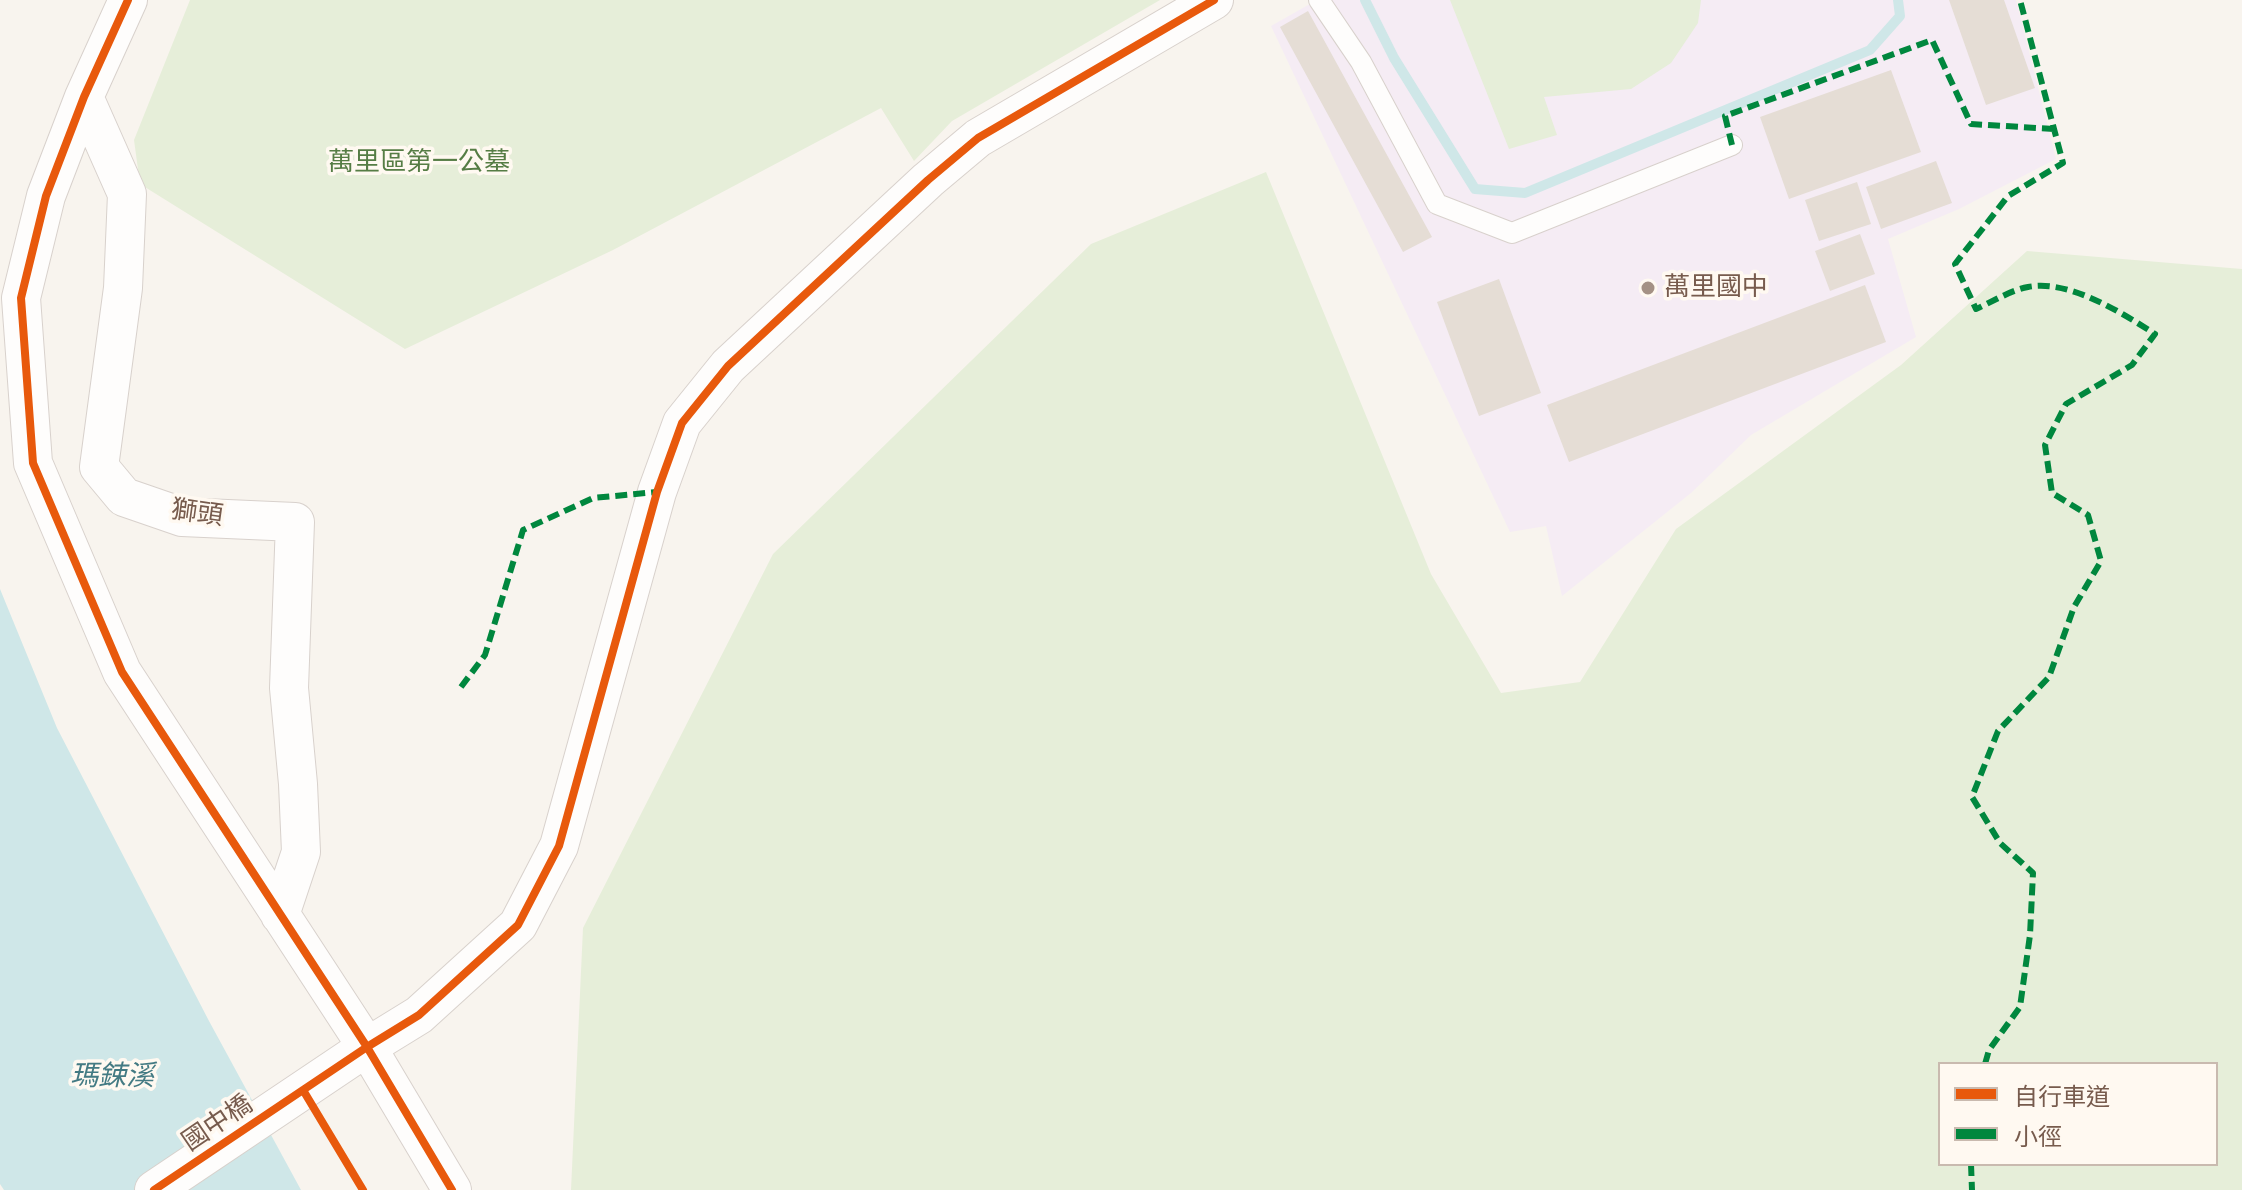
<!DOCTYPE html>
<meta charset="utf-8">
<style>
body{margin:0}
#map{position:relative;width:2242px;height:1190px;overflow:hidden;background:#f8f4ee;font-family:"Varela Round","Noto Sans TC",sans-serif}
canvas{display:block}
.legend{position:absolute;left:1938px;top:1062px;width:280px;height:104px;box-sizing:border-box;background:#fff9f1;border:2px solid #c9baaf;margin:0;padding:10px 14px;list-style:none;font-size:24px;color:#775b4d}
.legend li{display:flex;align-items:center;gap:16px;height:40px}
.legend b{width:40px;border:2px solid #c9baaf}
</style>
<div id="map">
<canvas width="2242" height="1190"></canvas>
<ul class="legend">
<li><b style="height:10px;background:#e8590c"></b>自行車道</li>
<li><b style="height:10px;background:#00873e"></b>小徑</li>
</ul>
</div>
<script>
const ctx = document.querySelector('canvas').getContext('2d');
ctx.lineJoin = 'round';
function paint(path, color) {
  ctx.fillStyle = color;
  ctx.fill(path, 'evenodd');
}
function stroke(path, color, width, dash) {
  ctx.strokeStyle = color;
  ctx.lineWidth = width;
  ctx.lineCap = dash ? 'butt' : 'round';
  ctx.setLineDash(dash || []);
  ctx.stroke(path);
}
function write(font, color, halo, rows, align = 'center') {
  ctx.font = font + ' "Varela Round","Noto Sans TC",sans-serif';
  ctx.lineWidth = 7;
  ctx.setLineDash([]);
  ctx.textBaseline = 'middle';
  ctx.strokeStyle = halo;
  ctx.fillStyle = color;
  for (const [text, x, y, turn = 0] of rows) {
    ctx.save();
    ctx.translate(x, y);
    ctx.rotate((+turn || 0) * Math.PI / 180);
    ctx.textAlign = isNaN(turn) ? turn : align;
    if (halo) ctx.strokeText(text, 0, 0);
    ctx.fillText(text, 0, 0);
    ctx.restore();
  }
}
paint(new Path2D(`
 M 1317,0 L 2016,0 L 2056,159 L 1959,209 L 1888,239 L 1916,337 L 1751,435 L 1691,493 L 1562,596 L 1546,526 L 1510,532 L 1271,26 Z`), '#f5ecf4');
paint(new Path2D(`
 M 190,0 L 1160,0 L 952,121 L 914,161 L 881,108 L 613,250 L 405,349 L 140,184 L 134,140 Z
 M 1450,0 L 1701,0 L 1698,23 L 1671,63 L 1631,89 L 1544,97 L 1557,135 L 1509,149 Z
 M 1266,172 L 1431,574 L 1501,693 L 1580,682 L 1676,529 L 1901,365 L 2027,251 L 2242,269 L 2242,1190 L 571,1190 L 583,928 L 773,554 L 1091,244 ZM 1940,1064 L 2216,1064 L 2216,1164 L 1940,1164 Z`), '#e6eed9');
paint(new Path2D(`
 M 0,589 L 57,728 L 209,1021 L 301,1190 L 4,1190 L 0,1184 Z`), '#cfe7e8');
stroke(new Path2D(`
 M 1365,0 L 1394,58 L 1475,189 L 1525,193 L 1870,50 L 1900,16 L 1898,0`), '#cfe7e8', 10);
paint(new Path2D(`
 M 1949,0 L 2004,0 L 2035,88 L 1986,105 Z
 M 1308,11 L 1432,237 L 1403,252 L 1280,27 Z
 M 1891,70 L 1921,152 L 1789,199 L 1760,117 Z
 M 1936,161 L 1952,203 L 1881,229 L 1866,187 Z
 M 1857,182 L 1871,224 L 1819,241 L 1805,200 Z
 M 1860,234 L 1875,274 L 1830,291 L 1815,251 Z
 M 1499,279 L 1541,393 L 1479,416 L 1437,302 Z
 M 1865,285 L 1886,342 L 1569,462 L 1547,405 Z`), '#e5ddd5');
const lane = new Path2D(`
 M 1319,0 L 1361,62 L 1437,204 L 1512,233 L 1732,145`);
const street = new Path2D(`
 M 128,0 L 84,97 L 46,196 L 21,298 L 33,463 L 122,672 L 367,1047 L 452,1190
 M 84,97 L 127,194 L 123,288 L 99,467 L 124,497 L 182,517 L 295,522 L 289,688 L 298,784 L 301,852 L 280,915
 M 154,1190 L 367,1047 L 419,1015 L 518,925 L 559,846 L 657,492 L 682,423 L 728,366 L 928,180 L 978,138 L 1214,0`);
stroke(lane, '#d8d1cc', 22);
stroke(street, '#d8d1cc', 40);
stroke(lane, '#fefdfc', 20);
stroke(street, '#fefdfc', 38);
stroke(new Path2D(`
 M 1732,145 L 1725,116 L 1932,40 L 1971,124 L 2054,129
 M 461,687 L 485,655 L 523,530 L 593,498 L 657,492
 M 1985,1064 L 1989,1050 L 2020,1007 L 2030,935 L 2033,873 L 2000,843 L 1972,797 L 1998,731 L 2049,677 L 2074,607 L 2101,561 L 2088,515 L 2052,493 L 2045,445 L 2066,404 L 2132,365 L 2155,334 C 2122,313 2069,279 2028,287 C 2011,290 1992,302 1976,309 L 1955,264 L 2008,196 L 2063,163 L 2020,0
 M 1971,1164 L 1972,1190`), '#00873e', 6, [12, 6]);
stroke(new Path2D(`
 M 128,0 L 84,97 L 46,196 L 21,298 L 33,463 L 122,672 L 367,1047 L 452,1190
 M 303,1090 L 363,1190
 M 154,1190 L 367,1047 L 419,1015 L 518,925 L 559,846 L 657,492 L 682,423 L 728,366 L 928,180 L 978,138 L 1214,0`), '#e8590c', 8);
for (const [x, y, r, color] of [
 [1648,288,8,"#a49185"]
]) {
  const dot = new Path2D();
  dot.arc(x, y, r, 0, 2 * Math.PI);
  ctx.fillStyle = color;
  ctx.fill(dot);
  stroke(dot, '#fff9f1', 3);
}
write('26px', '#567d45', '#fff9f1', [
 ["萬里區第一公墓",419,163]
]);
write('26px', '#775b4d', '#fff9f1', [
 ["萬里國中",1664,288]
], 'left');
write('26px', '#775b4d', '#fff9f1', [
 ["獅頭",197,514,8],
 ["國中橋",218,1124,-34]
]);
write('italic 28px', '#437a83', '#fff9f1', [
 ["瑪鋉溪",112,1078]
]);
</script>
